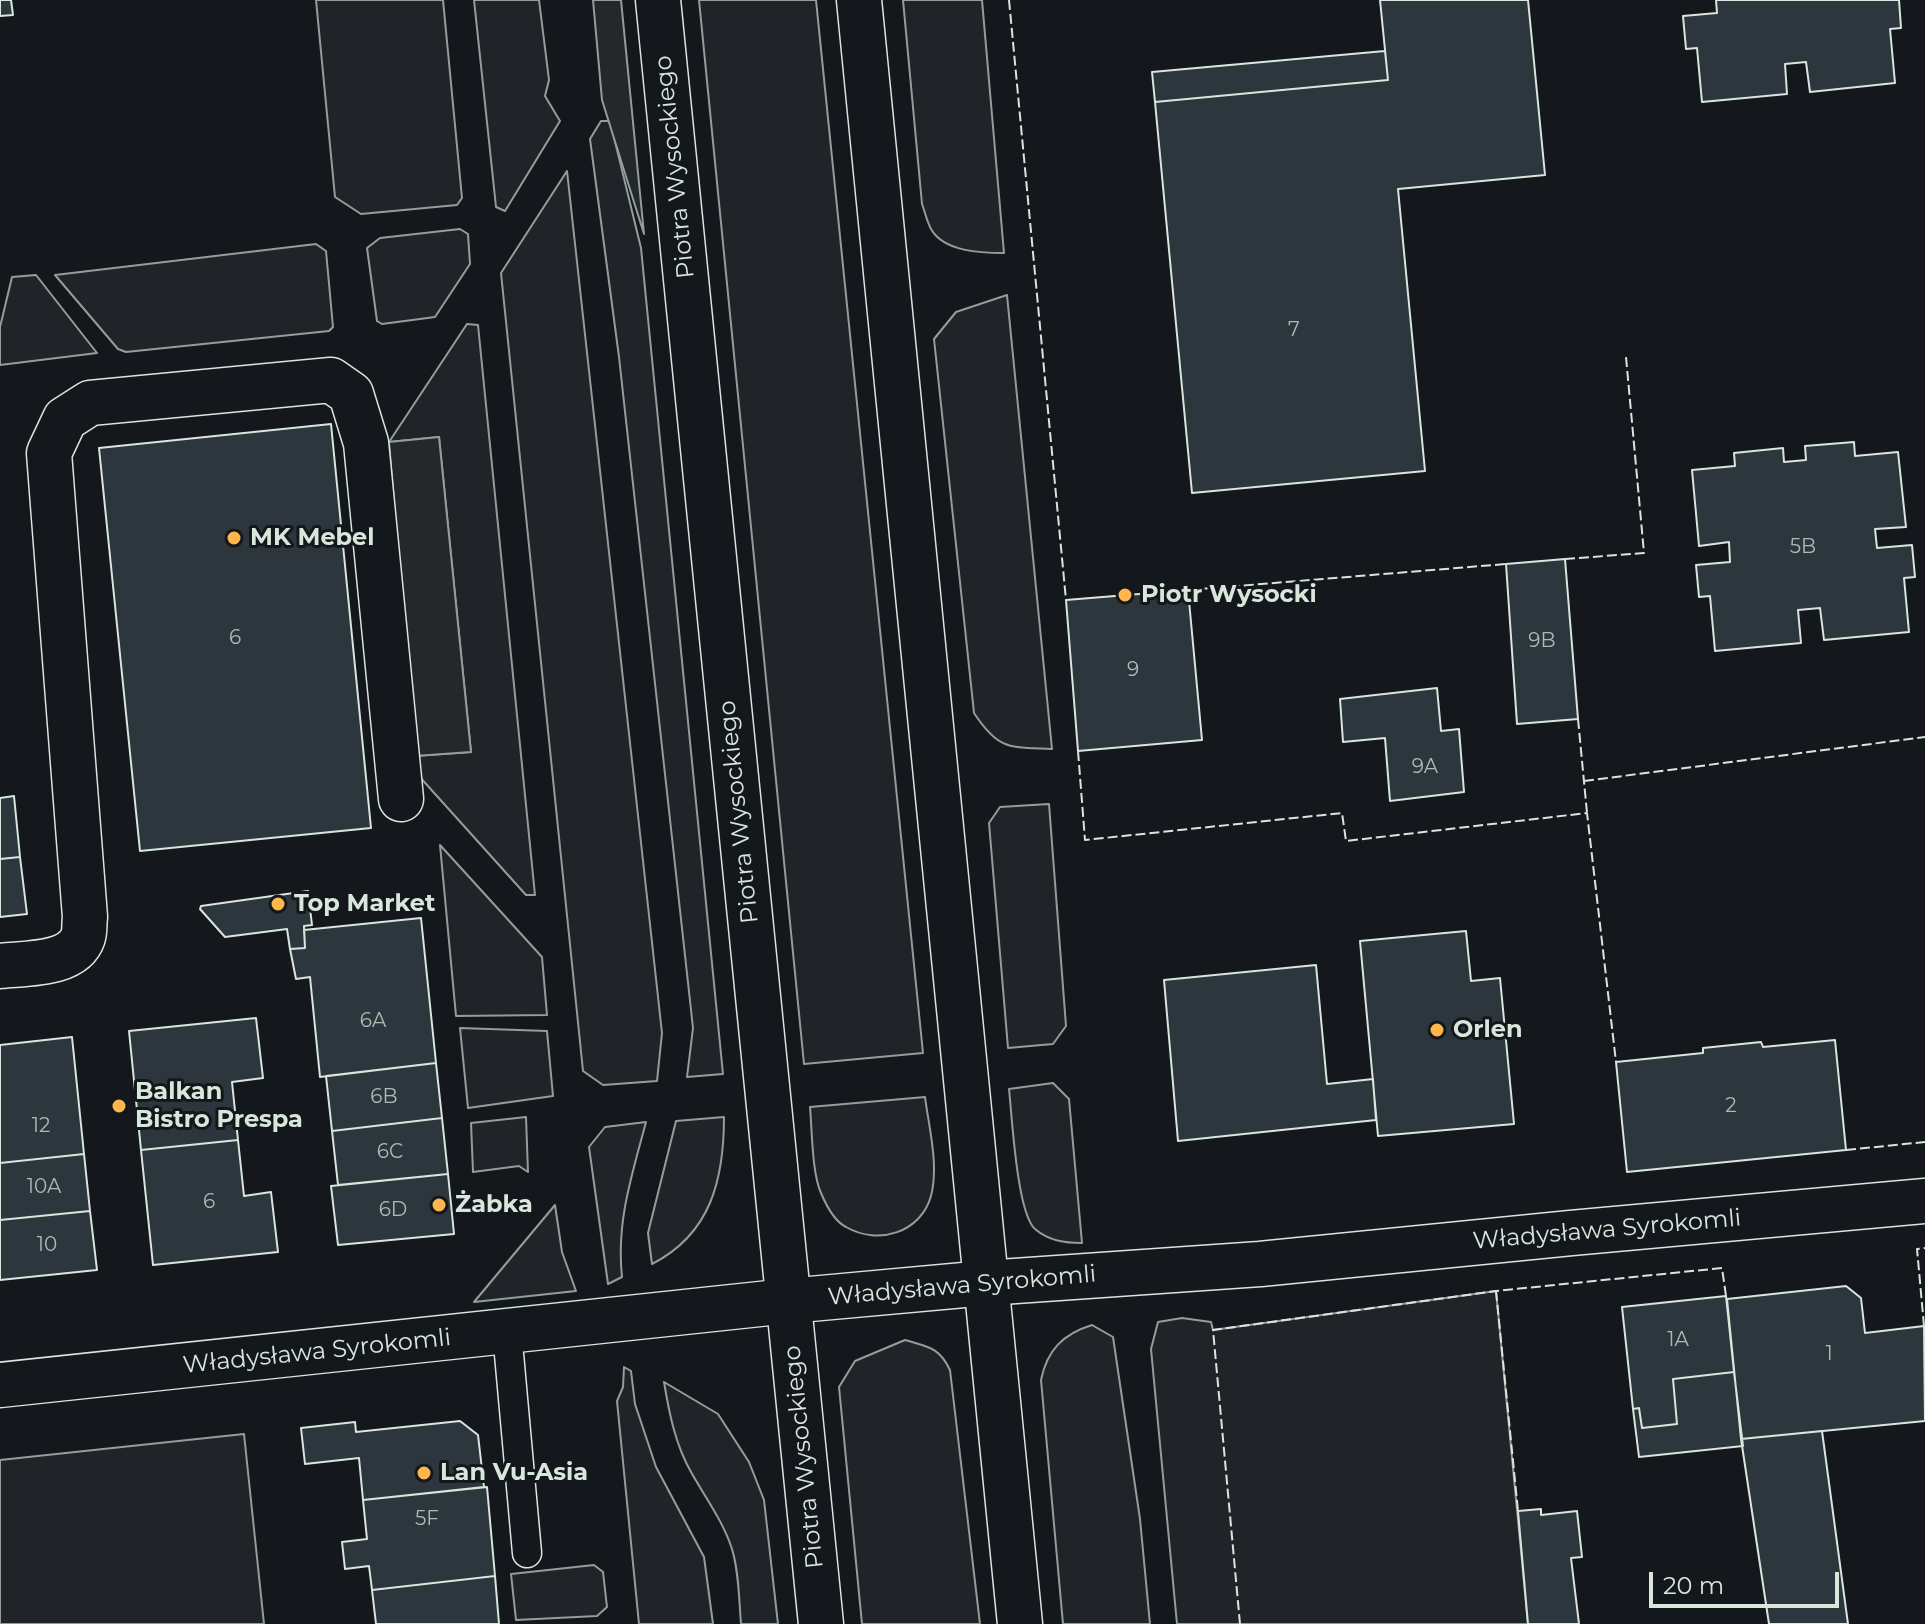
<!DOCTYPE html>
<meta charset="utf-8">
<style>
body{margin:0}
#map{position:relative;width:1925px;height:1624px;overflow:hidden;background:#14181c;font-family:Montserrat,sans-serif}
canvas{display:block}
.scale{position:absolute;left:1649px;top:1572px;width:190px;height:36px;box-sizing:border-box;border:4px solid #d8e6dc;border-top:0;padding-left:10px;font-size:24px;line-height:28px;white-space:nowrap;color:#d8e6dc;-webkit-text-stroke:6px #14181c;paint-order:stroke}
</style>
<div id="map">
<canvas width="1925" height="1624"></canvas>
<div class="scale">20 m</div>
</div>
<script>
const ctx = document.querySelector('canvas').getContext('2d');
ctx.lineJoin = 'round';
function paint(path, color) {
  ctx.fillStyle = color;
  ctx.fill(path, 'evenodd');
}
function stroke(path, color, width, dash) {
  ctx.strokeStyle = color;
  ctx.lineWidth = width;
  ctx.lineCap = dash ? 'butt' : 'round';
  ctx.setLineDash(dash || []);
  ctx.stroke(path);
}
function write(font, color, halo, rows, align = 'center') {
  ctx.font = font + ' Montserrat,sans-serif';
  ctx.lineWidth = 6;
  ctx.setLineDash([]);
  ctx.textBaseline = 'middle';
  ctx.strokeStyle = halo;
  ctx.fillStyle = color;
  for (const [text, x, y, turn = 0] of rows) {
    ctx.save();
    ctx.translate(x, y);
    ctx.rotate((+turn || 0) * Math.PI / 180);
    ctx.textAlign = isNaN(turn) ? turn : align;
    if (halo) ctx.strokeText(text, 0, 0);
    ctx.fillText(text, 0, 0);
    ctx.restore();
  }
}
const green = new Path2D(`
 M 316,0 L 443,0 L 462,198 L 457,205 L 361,214 L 335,197 Z
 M 474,0 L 539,0 L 549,80 L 545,96 L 560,121 L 505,211 L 496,207 Z
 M 699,0 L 816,0 L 923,1053 L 804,1064 Z
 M 903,0 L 982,0 L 1004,253 C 982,253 944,252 931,229 C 927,222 925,212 922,204 Z
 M 601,121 L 610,121 L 641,248 L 723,1074 L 687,1077 L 693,1028 L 619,357 L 590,139 Z
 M 567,171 L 662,1033 L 657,1081 L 603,1085 L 583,1071 L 501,273 Z
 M 460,229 L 468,234 L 470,264 L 435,317 L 382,324 L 377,321 L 367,248 L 380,238 Z
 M 316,244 L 326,251 L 333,327 L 329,331 L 126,352 L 118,349 L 55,275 Z
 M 36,275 L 97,353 L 0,365 L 0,327 L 12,277 Z
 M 1007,295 L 1052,749 C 1010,747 999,751 974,713 L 934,339 L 956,312 Z
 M 467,324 L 478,325 L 535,895 L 526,895 L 418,775 L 415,756 L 471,752 L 439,437 L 389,442 Z
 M 1049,804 L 1066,1026 L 1053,1044 L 1008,1048 L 989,823 L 1000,807 Z
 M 440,845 L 542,957 L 547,1015 L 456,1016 Z
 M 460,1028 L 547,1031 L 553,1096 L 468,1108 Z
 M 1053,1083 L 1069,1099 L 1082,1243 C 1065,1243 1049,1241 1035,1229 C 1017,1213 1012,1117 1009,1089 Z
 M 925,1097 C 929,1128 939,1165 931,1196 C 921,1232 879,1246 846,1227 C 834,1221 826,1205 821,1193 C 812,1174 812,1129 810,1107 Z
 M 526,1117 L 528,1172 L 519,1166 L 473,1172 L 471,1123 Z
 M 724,1117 C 724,1179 711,1234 652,1264 L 648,1233 L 676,1121 Z
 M 646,1122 C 632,1175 616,1222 622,1277 L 608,1284 L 589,1147 L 605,1127 Z
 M 555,1205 L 562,1252 L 576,1291 L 474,1302 Z
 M 1496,1291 L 1528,1624 L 1177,1624 L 1151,1349 L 1158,1322 L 1182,1318 L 1211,1322 L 1213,1330 Z
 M 1092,1325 L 1113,1337 L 1140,1519 L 1150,1624 L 1063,1624 L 1041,1380 C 1047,1350 1063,1334 1092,1325 Z
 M 905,1340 C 928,1347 939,1347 950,1370 L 980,1624 L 862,1624 L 839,1387 L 855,1361 Z
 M 624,1367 L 631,1371 L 635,1404 L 656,1467 L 704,1557 L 713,1624 L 639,1624 L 617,1401 L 623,1387 Z
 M 664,1382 L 718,1414 L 749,1462 L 764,1500 L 778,1624 L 741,1624 C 739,1600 739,1572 732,1549 C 723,1521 705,1497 691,1472 C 675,1444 669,1412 664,1382 Z
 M 244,1434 L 264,1624 L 0,1624 L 0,1460 Z
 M 594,1565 L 603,1572 L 607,1607 L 597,1616 L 516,1620 L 511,1574 Z`);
paint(green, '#202428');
stroke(green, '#939e99', 2);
const parking = new Path2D(`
 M 593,0 L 621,0 L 644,234 L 602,100 Z
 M 439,437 L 471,752 L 415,756 L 389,442 Z`);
paint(parking, '#24282b');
stroke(parking, '#939e99', 2);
const building = new Path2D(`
 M 0,0 L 11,0 L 13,15 L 0,16 Z
 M 1380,0 L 1528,0 L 1545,175 L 1398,189 L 1425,471 L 1192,493 L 1155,102 L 1388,80 Z
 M 1716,0 L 1899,0 L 1901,28 L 1890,29 L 1895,83 L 1810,92 L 1806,62 L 1785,64 L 1787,94 L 1702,102 L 1697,48 L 1686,49 L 1683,16 L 1717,13 Z
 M 1385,51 L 1388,80 L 1155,102 L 1152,72 Z
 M 331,424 L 371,828 L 140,851 L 99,448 Z
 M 1854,442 L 1855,456 L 1898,452 L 1906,527 L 1875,529 L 1877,548 L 1912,545 L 1915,577 L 1904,578 L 1909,632 L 1824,640 L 1820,608 L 1798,610 L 1801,643 L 1715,651 L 1710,596 L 1699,597 L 1696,565 L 1730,562 L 1729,542 L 1699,546 L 1692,470 L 1735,466 L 1734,453 L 1783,448 L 1784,462 L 1806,460 L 1805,446 Z
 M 1565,559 L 1578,719 L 1517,724 L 1506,564 Z
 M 1188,590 L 1202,740 L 1078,751 L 1066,600 Z
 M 1437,688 L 1441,731 L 1459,729 L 1464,792 L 1390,801 L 1385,738 L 1343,742 L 1340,699 Z
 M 14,796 L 20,857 L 0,859 L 0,798 Z
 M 20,857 L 27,914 L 0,917 L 0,859 Z
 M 308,891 L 312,925 L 304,926 L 305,948 L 290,949 L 287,929 L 225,937 L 200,909 L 201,906 Z
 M 421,918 L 436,1063 L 320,1077 L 310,977 L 296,979 L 290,949 L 305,948 L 304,930 Z
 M 1466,931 L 1471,981 L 1500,978 L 1514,1124 L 1378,1136 L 1360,941 Z
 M 1316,965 L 1327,1084 L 1373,1079 L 1376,1120 L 1178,1141 L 1164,980 Z
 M 256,1018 L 263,1078 L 232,1082 L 238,1140 L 141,1150 L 129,1031 Z
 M 72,1037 L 84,1154 L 0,1163 L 0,1045 Z
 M 1835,1040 L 1846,1150 L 1627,1172 L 1616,1062 L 1703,1053 L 1703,1048 L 1761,1042 L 1763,1047 Z
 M 436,1063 L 442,1118 L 332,1131 L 326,1076 Z
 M 442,1118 L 448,1174 L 338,1185 L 332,1131 Z
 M 238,1140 L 244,1196 L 271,1192 L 278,1252 L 153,1265 L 141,1150 Z
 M 84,1154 L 90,1211 L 0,1220 L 0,1163 Z
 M 448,1174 L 454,1234 L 338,1245 L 331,1186 Z
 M 90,1211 L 97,1270 L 0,1280 L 0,1220 Z
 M 1846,1286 L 1861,1298 L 1865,1333 L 1924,1326 L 1925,1421 L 1741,1439 L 1727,1299 Z
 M 1726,1296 L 1734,1372 L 1673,1379 L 1677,1424 L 1642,1428 L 1639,1408 L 1633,1409 L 1622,1307 Z
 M 1734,1372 L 1743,1446 L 1639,1457 L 1633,1409 L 1639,1408 L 1642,1428 L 1677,1424 L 1673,1379 Z
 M 460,1421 L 478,1435 L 484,1487 L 363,1500 L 359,1458 L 305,1464 L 301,1428 L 355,1422 L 356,1432 Z
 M 1822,1431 L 1848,1624 L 1769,1624 L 1741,1439 Z
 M 487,1487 L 495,1576 L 372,1590 L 369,1566 L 345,1569 L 342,1542 L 367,1539 L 363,1500 Z
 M 1541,1509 L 1541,1515 L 1577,1511 L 1582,1557 L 1571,1558 L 1579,1624 L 1528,1624 L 1518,1511 Z
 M 495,1576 L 499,1624 L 376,1624 L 372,1590 Z`);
paint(building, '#2c363c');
stroke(building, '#d8e6dc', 2);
const lane = new Path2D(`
 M 507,1332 L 527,1553`);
const street = new Path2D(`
 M 0,966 C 25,963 73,966 83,937 C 85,932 84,923 85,917 L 49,453 L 65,419 L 90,403 L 331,380 L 351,394 L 366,443 L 401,799
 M 0,1385 L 788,1301 L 986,1283 L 1260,1264 L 1571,1233 L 1925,1201`);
const secondary = new Path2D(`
 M 658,0 L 821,1624
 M 859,0 L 1020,1624`);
stroke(lane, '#d8e6dc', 31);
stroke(street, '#d8e6dc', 47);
stroke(secondary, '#d8e6dc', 47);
stroke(lane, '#14181c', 28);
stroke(street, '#14181c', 44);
stroke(secondary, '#14181c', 44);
stroke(new Path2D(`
 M 1009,0 L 1066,600
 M 1565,559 L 1644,553 L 1626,357
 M 1188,590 L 1506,564
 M 1578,719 L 1587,813
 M 1078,751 L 1085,840 L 1342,813 L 1346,841 L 1587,813 L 1616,1062
 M 1584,781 L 1925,737
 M 1846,1150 L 1925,1142
 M 1496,1291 L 1518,1511
 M 1924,1326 L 1917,1249 L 1925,1248
 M 1240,1624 L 1213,1330 L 1496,1291 L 1722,1268 L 1726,1296`), '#d8e6dc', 2, [10, 4]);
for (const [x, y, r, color] of [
 [234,538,8,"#ffb74d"],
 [1125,595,8,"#ffb74d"],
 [278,904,8,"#ffb74d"],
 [1437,1030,8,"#ffb74d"],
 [119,1106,8,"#ffb74d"],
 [439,1205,8,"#ffb74d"],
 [424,1473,8,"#ffb74d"]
]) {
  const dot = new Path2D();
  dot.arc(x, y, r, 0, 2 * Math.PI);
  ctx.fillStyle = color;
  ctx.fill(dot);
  stroke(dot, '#14181c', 3);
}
write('20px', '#adbab4', null, [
 ["7",1294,330],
 ["5B",1803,547],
 ["6",235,638],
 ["9B",1542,641],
 ["9",1133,670],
 ["9A",1425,767],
 ["6A",373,1021],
 ["6B",384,1097],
 ["2",1731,1106],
 ["12",41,1126],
 ["6C",390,1152],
 ["10A",44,1187],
 ["6",209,1202],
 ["6D",393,1210],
 ["10",47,1245],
 ["1A",1678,1340],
 ["1",1829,1354],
 ["5F",427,1519]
]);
write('24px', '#d8e6dc', '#14181c', [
 ["Piotra Wysockiego",675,167,-96],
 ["Piotra Wysockiego",739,812,-96],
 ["Władysława Syrokomli",1607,1230,-5],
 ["Władysława Syrokomli",962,1286,-5],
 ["Władysława Syrokomli",317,1352,-6],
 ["Piotra Wysockiego",804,1457,-96]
]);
write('bold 24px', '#d8e6dc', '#14181c', [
 ["MK Mebel",250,538],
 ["Piotr Wysocki",1141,595],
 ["Top Market",294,904],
 ["Orlen",1453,1030],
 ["Balkan",135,1092],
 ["Bistro Prespa",135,1120],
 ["Żabka",455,1205],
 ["Lan Vu-Asia",440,1473]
], 'left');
</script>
